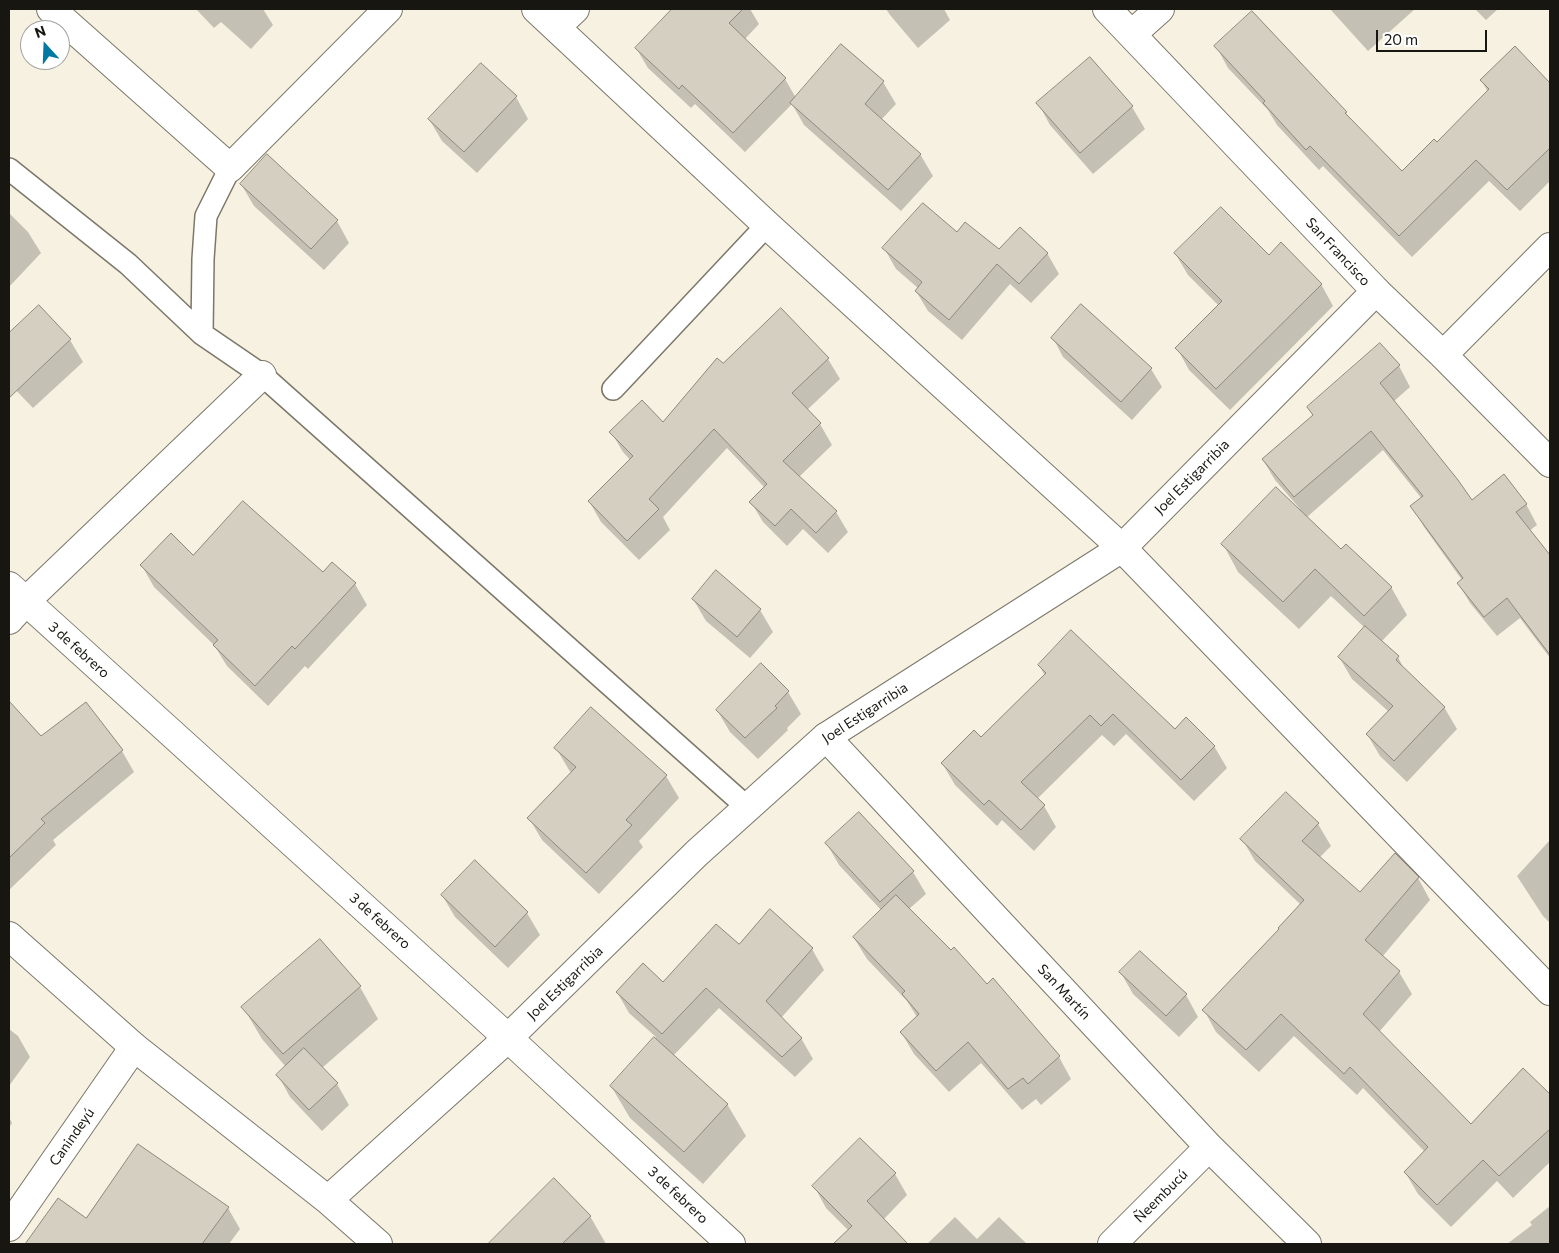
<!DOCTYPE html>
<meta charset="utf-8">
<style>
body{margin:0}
#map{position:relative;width:1559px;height:1253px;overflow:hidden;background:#f6f1e1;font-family:Commissioner,sans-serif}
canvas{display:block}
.frame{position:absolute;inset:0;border:10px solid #171610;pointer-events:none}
.north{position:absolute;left:20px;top:20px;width:50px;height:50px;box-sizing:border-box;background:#fff;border:1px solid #a2a29f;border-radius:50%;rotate:340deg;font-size:14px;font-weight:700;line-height:20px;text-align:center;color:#171610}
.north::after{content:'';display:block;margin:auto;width:18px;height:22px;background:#0279a2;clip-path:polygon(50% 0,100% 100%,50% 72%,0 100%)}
.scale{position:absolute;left:1376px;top:30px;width:111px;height:22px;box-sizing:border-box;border:2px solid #171610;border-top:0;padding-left:6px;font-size:15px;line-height:18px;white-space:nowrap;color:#171610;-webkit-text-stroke:4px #fff;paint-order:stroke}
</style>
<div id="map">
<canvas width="1559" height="1253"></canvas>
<div class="frame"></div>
<div class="north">N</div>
<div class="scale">20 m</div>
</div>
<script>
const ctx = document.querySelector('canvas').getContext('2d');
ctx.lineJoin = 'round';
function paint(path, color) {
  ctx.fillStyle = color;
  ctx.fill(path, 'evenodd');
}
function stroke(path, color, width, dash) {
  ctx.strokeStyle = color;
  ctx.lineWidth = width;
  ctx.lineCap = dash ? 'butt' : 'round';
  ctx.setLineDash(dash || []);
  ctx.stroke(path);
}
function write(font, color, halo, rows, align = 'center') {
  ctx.font = font + ' Commissioner,sans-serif';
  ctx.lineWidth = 4;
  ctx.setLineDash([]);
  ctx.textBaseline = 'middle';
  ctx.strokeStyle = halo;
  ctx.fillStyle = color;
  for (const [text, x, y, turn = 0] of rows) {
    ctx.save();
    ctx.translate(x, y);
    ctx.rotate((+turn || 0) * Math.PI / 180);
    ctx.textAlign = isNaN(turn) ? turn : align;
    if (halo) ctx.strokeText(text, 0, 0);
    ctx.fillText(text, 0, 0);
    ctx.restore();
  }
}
paint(new Path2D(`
 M 196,9 L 263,9 L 273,25 L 251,49 L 221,22 L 214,28 Z
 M 673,9 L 750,9 L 759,24 L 744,40 L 785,79 L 796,98 L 842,46 L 883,82 L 896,104 L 881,120 L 920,154 L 933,176 L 901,211 L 804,125 L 792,104 L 745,152 L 695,104 L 691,108 L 648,68 L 636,48 Z
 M 886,9 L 944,9 L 950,20 L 918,48 L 890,15 Z
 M 1330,9 L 1415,9 L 1368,51 Z
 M 1475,9 L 1498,9 L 1486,20 Z
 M 1216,46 L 1346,113 L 1349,119 L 1402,172 L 1437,144 L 1488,92 L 1481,80 L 1515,48 L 1550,85 L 1550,181 L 1520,211 L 1489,181 L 1412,257 L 1323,166 L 1319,170 L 1277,125 L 1268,110 L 1228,68 Z
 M 1089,59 L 1132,107 L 1145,129 L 1093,174 L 1050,125 L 1038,103 Z
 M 516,97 L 528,119 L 477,173 L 442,141 L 429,119 Z
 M 241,184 L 337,221 L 349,243 L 324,270 L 254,206 Z
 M 9,213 L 28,232 L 41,253 L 9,287 Z
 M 957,234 L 1000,251 L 1047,253 L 1059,274 L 1031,303 L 1010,284 L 962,340 L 928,311 L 916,291 L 918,288 L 896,269 L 884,248 Z
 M 1175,253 L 1269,256 L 1321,284 L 1333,306 L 1230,410 L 1189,370 L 1177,348 L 1219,306 L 1188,275 Z
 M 1082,305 L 1151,369 L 1162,387 L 1132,420 L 1063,357 L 1053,338 Z
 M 39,306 L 70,340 L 83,362 L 33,408 L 9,383 L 9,334 Z
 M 828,359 L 840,379 L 807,410 L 820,424 L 832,445 L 799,477 L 836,512 L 848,532 L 828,553 L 803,529 L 787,546 L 763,522 L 751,502 L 765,488 L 727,448 L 663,517 L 670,530 L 639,560 L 601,522 L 589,501 L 631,461 L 623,452 L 611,432 L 663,424 L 723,365 Z
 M 1399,366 L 1410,387 L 1393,402 L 1471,502 L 1526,504 L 1537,525 L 1529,531 L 1550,557 L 1550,658 L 1520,618 L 1497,636 L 1470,603 L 1458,583 L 1462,580 L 1424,527 L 1412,506 L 1422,499 L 1383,450 L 1306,518 L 1341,551 L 1391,587 L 1407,615 L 1381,642 L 1398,657 L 1405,671 L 1444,707 L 1457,729 L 1407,782 L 1380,756 L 1367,734 L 1389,712 L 1352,679 L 1339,657 L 1365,628 L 1331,596 L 1299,629 L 1238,572 L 1223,544 L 1300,509 L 1275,480 L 1263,460 L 1313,416 L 1308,407 Z
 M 142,566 L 323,574 L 355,584 L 367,605 L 308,669 L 305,666 L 268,706 L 227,666 L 214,645 L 154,587 Z
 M 716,572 L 760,610 L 773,632 L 750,658 L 706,621 L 693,599 Z
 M 1039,665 L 1175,730 L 1214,746 L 1227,768 L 1194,801 L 1126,734 L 1114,746 L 1102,735 L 1037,799 L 1044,806 L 1056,827 L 1034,851 L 1002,820 L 997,826 L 955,785 L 942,763 L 981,739 L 1045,676 Z
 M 788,692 L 801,714 L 787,728 L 788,730 L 758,759 L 730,732 L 717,710 Z
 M 9,703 L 41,738 L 85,704 L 122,751 L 134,772 L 53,840 L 56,845 L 9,890 Z
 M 556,748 L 666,776 L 679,798 L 639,841 L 643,847 L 599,894 L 542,840 L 529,818 L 572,773 L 569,770 Z
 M 1318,824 L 1331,846 L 1319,858 L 1360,894 L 1418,878 L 1430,900 L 1382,957 L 1399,972 L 1412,994 L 1379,1032 L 1471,1126 L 1524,1070 L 1550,1096 L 1550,1162 L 1513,1198 L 1497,1181 L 1451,1227 L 1418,1194 L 1405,1172 L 1425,1152 L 1363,1088 L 1357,1095 L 1294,1036 L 1259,1072 L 1216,1032 L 1204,1010 L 1280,930 L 1301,905 L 1255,861 L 1242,839 Z
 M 1550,840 L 1550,923 L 1543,916 L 1517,876 Z
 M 827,844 L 913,872 L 926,894 L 909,909 L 1059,1057 L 1071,1079 L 1041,1105 L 1036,1099 L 1022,1110 L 981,1063 L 949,1092 L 914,1054 L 901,1032 L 917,1017 L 907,1001 L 867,959 L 854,938 L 882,911 L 839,865 Z
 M 475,862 L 527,913 L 540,935 L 508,968 L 455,917 L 442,895 Z
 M 739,946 L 812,949 L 824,970 L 781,1018 L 801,1038 L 813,1059 L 795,1077 L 719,1008 L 673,1056 L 727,1104 L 746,1136 L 703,1184 L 630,1118 L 611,1086 L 656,1037 L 629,1013 L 617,992 L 663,984 Z
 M 1121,973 L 1186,995 L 1198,1017 L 1179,1037 L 1133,994 Z
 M 360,987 L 378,1019 L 322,1068 L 337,1084 L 349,1105 L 322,1131 L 290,1097 L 278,1075 L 286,1067 L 262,1039 L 243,1007 Z
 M 9,1029 L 18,1036 L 30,1057 L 9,1086 Z
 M 9,1117 L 12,1123 L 9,1128 Z
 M 895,1174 L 907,1195 L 883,1220 L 906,1244 L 835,1244 L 849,1231 L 826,1208 L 814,1186 Z
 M 554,1180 L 590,1216 L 606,1244 L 489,1244 Z
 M 1550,1206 L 1550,1244 L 1507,1244 L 1532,1225 L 1530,1222 Z
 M 228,1208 L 240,1229 L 229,1244 L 27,1244 L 86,1219 Z
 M 955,1217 L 977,1239 L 999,1217 L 1027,1244 L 927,1244 Z`), '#0003');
const building = new Path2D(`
 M 672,9 L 743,9 L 729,23 L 786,78 L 733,133 L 682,85 L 679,89 L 635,48 Z
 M 1252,11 L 1347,112 L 1345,113 L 1402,171 L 1434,139 L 1437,142 L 1489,89 L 1480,80 L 1515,46 L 1550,83 L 1550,148 L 1507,190 L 1476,160 L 1399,236 L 1310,146 L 1306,150 L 1263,103 L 1265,101 L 1214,46 Z
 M 841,44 L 884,81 L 865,104 L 921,154 L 888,190 L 790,103 Z
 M 1090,57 L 1133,106 L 1080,153 L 1036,103 Z
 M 481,63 L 517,96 L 464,152 L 428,119 Z
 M 267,154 L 338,220 L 311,249 L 240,184 Z
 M 923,203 L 957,232 L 965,222 L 999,249 L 1020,227 L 1048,253 L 1019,284 L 997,264 L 949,320 L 915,291 L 922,282 L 882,248 Z
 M 1221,207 L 1269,255 L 1281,242 L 1322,284 L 1216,389 L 1175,348 L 1222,301 L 1174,253 Z
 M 1081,304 L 1152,368 L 1121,402 L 1051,338 Z
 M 39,305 L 71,339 L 9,398 L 9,333 Z
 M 781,308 L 829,358 L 792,393 L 821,423 L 783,461 L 837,511 L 816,533 L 791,509 L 775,526 L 749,502 L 767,484 L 714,429 L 649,499 L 659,509 L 627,541 L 588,501 L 633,456 L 609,432 L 642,400 L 663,422 L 717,358 L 723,363 Z
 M 1380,343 L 1400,365 L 1380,383 L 1458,480 L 1472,500 L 1504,474 L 1527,504 L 1516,512 L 1550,555 L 1550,655 L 1507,598 L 1484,617 L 1457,583 L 1463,578 L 1410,506 L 1423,496 L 1371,431 L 1294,497 L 1262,459 L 1313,415 L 1307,407 Z
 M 1276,487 L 1341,549 L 1346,544 L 1392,587 L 1364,616 L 1315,569 L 1283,602 L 1221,544 Z
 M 243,501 L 323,572 L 332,562 L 356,583 L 295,649 L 292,646 L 255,686 L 213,645 L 218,640 L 140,565 L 171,533 L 193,555 Z
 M 716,570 L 761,609 L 737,637 L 692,599 Z
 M 1365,626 L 1399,656 L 1396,660 L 1445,707 L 1394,761 L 1366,734 L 1393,706 L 1338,657 Z
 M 1071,630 L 1175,729 L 1186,717 L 1215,746 L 1181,780 L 1113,714 L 1101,726 L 1090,715 L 1021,782 L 1045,805 L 1021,830 L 989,800 L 984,805 L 941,763 L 974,730 L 981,737 L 1046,673 L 1038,665 Z
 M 761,663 L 789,691 L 775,706 L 777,708 L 745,738 L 716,710 Z
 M 9,701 L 41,736 L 86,702 L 123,750 L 41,819 L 45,823 L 9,858 Z
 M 591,707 L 667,775 L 626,820 L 632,825 L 586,873 L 527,818 L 576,767 L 554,748 Z
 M 1286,792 L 1319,823 L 1302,841 L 1360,892 L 1395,853 L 1419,877 L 1365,940 L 1400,971 L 1363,1014 L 1471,1124 L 1523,1068 L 1550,1094 L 1550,1129 L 1499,1176 L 1483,1160 L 1437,1205 L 1404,1172 L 1428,1147 L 1350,1067 L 1344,1074 L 1281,1014 L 1246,1050 L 1202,1010 L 1279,929 L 1278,928 L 1304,900 L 1240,839 Z
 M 859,812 L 914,871 L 880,902 L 825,843 Z
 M 475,860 L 528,912 L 495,947 L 441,895 Z
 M 896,895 L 951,950 L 954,947 L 987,984 L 993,978 L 1060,1056 L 1028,1084 L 1023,1078 L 1008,1089 L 968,1042 L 936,1071 L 900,1032 L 919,1014 L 902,994 L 905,991 L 853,937 Z
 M 770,909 L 813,948 L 766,1001 L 802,1038 L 782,1057 L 706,988 L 662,1034 L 616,992 L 643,963 L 663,982 L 716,924 L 739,944 Z
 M 320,939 L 361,986 L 283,1054 L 241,1007 Z
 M 1140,951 L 1187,994 L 1166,1016 L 1119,972 Z
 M 654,1037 L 728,1104 L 684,1152 L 610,1086 Z
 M 304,1048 L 338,1083 L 309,1110 L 276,1075 Z
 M 860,1138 L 896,1173 L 867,1201 L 908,1244 L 833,1244 L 852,1226 L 812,1186 Z
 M 138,1144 L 229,1207 L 202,1244 L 25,1244 L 58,1198 L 86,1218 Z
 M 554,1178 L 591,1216 L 562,1244 L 488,1244 Z`);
paint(building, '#d4cfc0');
stroke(building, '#8d887a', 1);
const service = new Path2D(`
 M 9,169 L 128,264 L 202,334 L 262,375 L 748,808
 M 202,334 L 203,259 L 206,216 L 230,168
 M 613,389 L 767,225`);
const minor = new Path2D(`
 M 51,9 L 230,168 L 388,9
 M 536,9 L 767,225 L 1122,548 L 1550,991
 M 556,27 L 575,9
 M 1132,34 L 1160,9
 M 1376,291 L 1443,355 L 1550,463
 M 1443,355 L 1550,247
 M 9,586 L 508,1038 L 731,1244
 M 9,620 L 26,601 L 262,375
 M 826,737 L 1209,1147 L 1307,1244
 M 9,936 L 134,1047
 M 1112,1244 L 1209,1147`);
const tertiary = new Path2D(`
 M 328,1200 L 508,1038 L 697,853 L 826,737 L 1122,548 L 1376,291 L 1107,9
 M 9,1227 L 134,1047 L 328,1200 L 378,1244`);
stroke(service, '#7c7769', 24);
stroke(minor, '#7c7769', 30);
stroke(tertiary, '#7c7769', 30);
stroke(service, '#fff', 21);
stroke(minor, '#fff', 28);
stroke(tertiary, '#fff', 28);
write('14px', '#171610', '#fff', [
 ["San Francisco",1338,252,47],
 ["Joel Estigarribia",1192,477,-45],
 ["3 de febrero",79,650,42],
 ["Joel Estigarribia",865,713,-33],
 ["3 de febrero",380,921,42],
 ["Joel Estigarribia",565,983,-44],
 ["San Martín",1064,992,47],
 ["Canindeyú",72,1137,-55],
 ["3 de febrero",678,1195,43],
 ["Ñeembucú",1161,1196,-45]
]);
</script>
